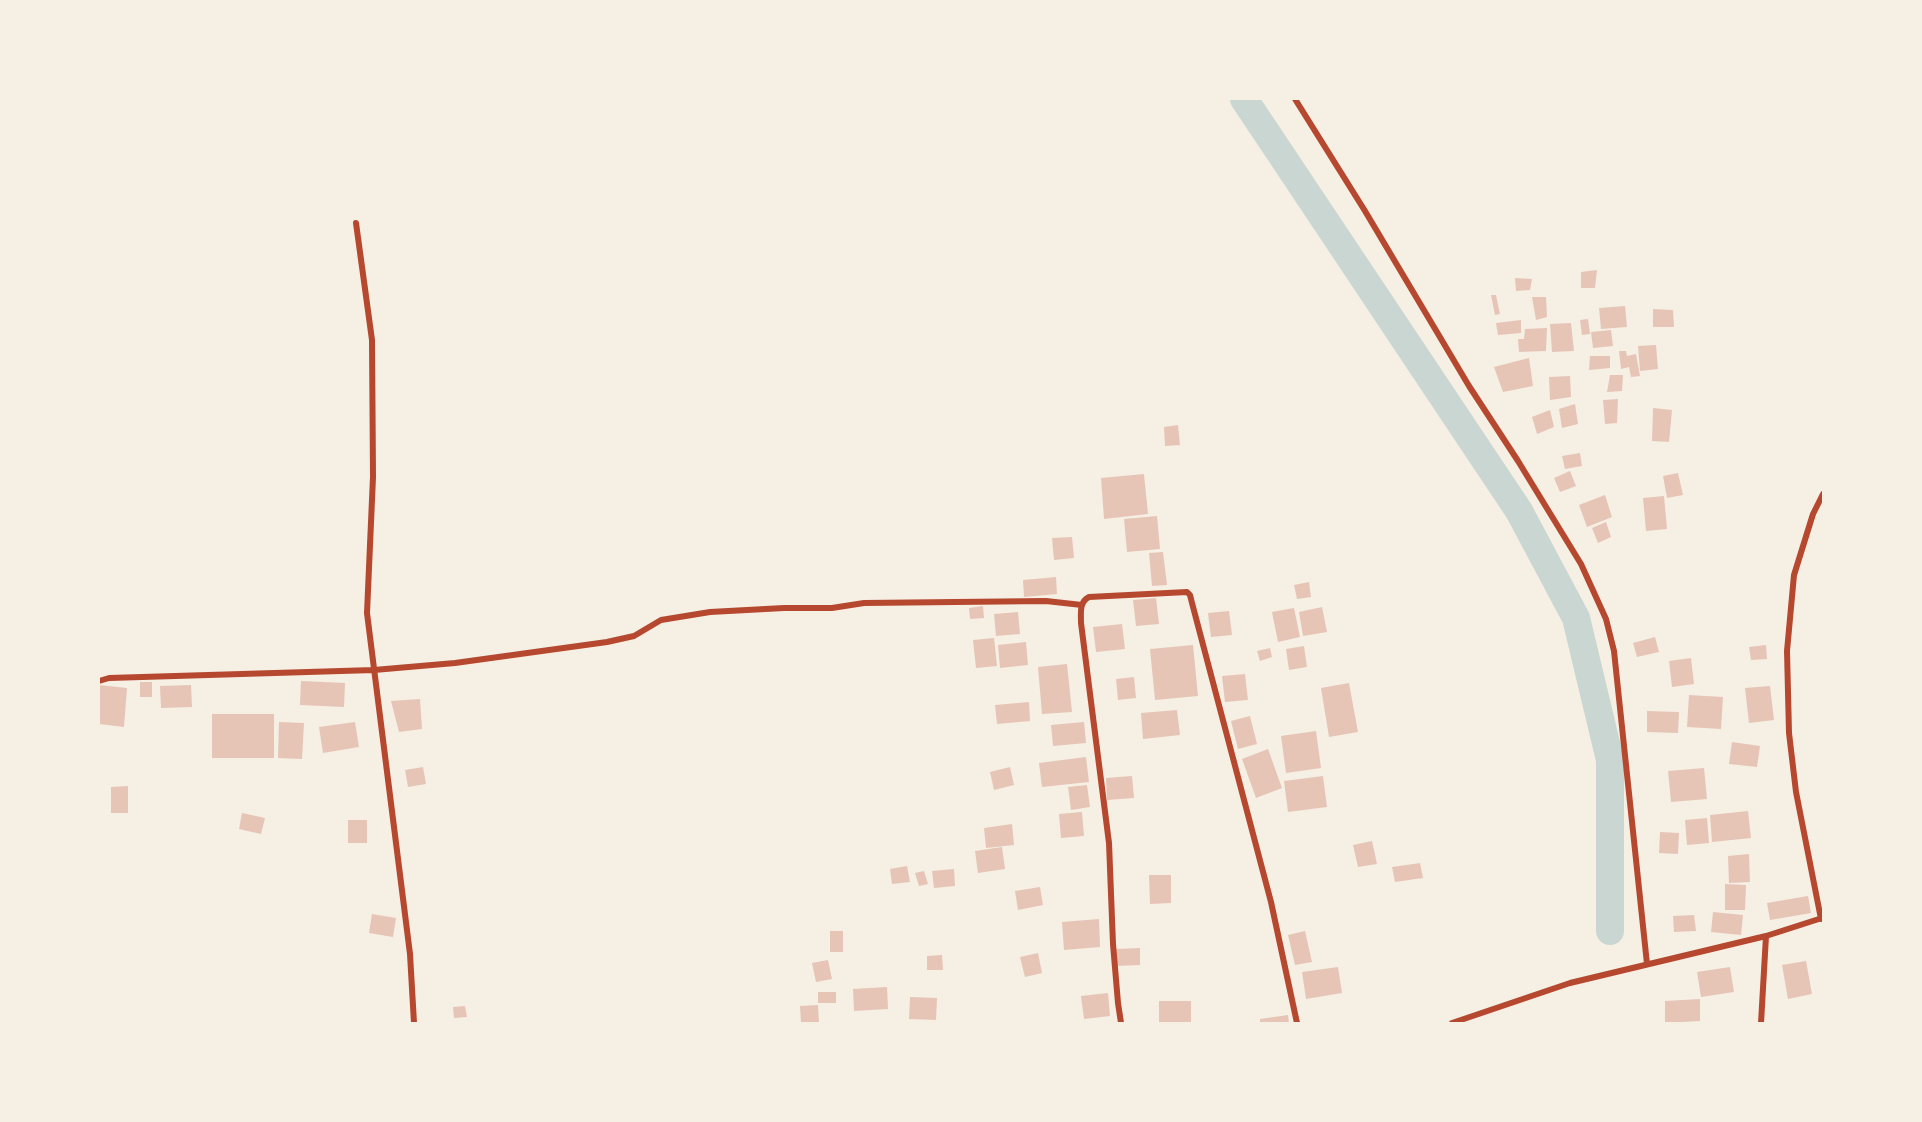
<!DOCTYPE html>
<style>
body{margin:0}
#map{position:relative;width:1922px;height:1122px;overflow:hidden;background:#f6efe4;font-family:"Exo 2",sans-serif}
canvas{display:block}
.frame{position:absolute;inset:0;border:100px solid #f6efe4;pointer-events:none}
</style>
<div id="map">
<canvas width="1922" height="1122"></canvas>
<div class="frame"></div>
</div>
<script>
const ctx = document.querySelector('canvas').getContext('2d');
ctx.lineJoin = 'round';
function stroke(path, color, width, dash) {
  ctx.strokeStyle = color;
  ctx.lineWidth = width;
  ctx.lineCap = dash ? 'butt' : 'round';
  ctx.setLineDash(dash || []);
  ctx.stroke(path);
}
function paint(path, color) {
  ctx.fillStyle = color;
  ctx.fill(path, 'evenodd');
}
stroke(new Path2D(`
 M 1244,99 L 1519,511 L 1576,618 L 1610,760 L 1610,931`), '#c9d6d2', 28);
paint(new Path2D(`
 M 1597,270 L 1595,288 L 1581,288 L 1581,272 Z
 M 1515,278 L 1532,279 L 1530,290 L 1516,291 Z
 M 1491,295 L 1496,295 L 1500,314 L 1495,315 Z
 M 1532,297 L 1546,297 L 1547,317 L 1536,320 Z
 M 1625,306 L 1627,327 L 1601,329 L 1599,308 Z
 M 1653,309 L 1673,310 L 1674,327 L 1653,327 Z
 M 1588,319 L 1590,334 L 1582,335 L 1580,320 Z
 M 1521,320 L 1521,333 L 1498,335 L 1496,323 Z
 M 1571,323 L 1574,351 L 1552,352 L 1550,324 Z
 M 1547,328 L 1546,351 L 1519,352 L 1518,339 L 1524,339 L 1525,329 Z
 M 1611,330 L 1613,346 L 1593,348 L 1591,332 Z
 M 1656,345 L 1658,369 L 1640,371 L 1638,346 Z
 M 1619,351 L 1626,351 L 1627,356 L 1636,354 L 1640,376 L 1631,377 L 1629,367 L 1621,369 Z
 M 1590,356 L 1610,356 L 1610,368 L 1589,370 Z
 M 1529,358 L 1533,386 L 1503,392 L 1494,367 Z
 M 1610,375 L 1623,375 L 1622,391 L 1607,392 Z
 M 1570,376 L 1571,397 L 1550,400 L 1549,377 Z
 M 1618,399 L 1617,423 L 1605,424 L 1603,400 Z
 M 1575,404 L 1578,424 L 1562,428 L 1559,409 Z
 M 1653,408 L 1672,410 L 1669,442 L 1652,441 Z
 M 1550,410 L 1554,427 L 1537,434 L 1532,417 Z
 M 1178,425 L 1180,445 L 1165,446 L 1164,427 Z
 M 1580,453 L 1582,466 L 1565,469 L 1562,456 Z
 M 1570,471 L 1576,486 L 1560,492 L 1554,478 Z
 M 1678,473 L 1683,495 L 1667,498 L 1663,476 Z
 M 1144,474 L 1148,514 L 1104,519 L 1101,478 Z
 M 1605,495 L 1612,517 L 1587,527 L 1579,505 Z
 M 1664,496 L 1667,529 L 1646,531 L 1643,498 Z
 M 1157,516 L 1160,549 L 1127,552 L 1124,519 Z
 M 1606,522 L 1611,537 L 1598,543 L 1592,528 Z
 M 1072,537 L 1074,558 L 1054,560 L 1052,538 Z
 M 1163,552 L 1167,585 L 1152,586 L 1149,553 Z
 M 1056,577 L 1057,594 L 1024,597 L 1023,580 Z
 M 1309,582 L 1311,597 L 1297,599 L 1294,585 Z
 M 1156,598 L 1159,624 L 1136,626 L 1133,600 Z
 M 983,606 L 984,618 L 970,619 L 969,608 Z
 M 1322,607 L 1327,632 L 1303,636 L 1299,612 Z
 M 1294,608 L 1300,637 L 1278,642 L 1272,612 Z
 M 1229,611 L 1232,635 L 1211,637 L 1208,613 Z
 M 1018,612 L 1020,634 L 996,636 L 994,614 Z
 M 1122,624 L 1125,649 L 1096,652 L 1093,627 Z
 M 1655,637 L 1659,652 L 1637,657 L 1633,643 Z
 M 994,638 L 997,666 L 976,668 L 973,640 Z
 M 1026,642 L 1028,665 L 1000,668 L 998,645 Z
 M 1193,645 L 1198,696 L 1155,700 L 1150,649 Z
 M 1766,645 L 1767,659 L 1751,660 L 1749,647 Z
 M 1304,646 L 1307,667 L 1289,670 L 1286,649 Z
 M 1270,648 L 1272,657 L 1260,661 L 1257,651 Z
 M 1691,658 L 1694,684 L 1672,687 L 1669,661 Z
 M 1067,664 L 1072,712 L 1042,714 L 1038,667 Z
 M 1245,674 L 1248,700 L 1225,702 L 1222,676 Z
 M 1134,677 L 1136,698 L 1118,700 L 1116,679 Z
 M 301,681 L 345,683 L 344,707 L 300,705 Z
 M 140,682 L 152,682 L 152,697 L 140,697 Z
 M 1349,683 L 1358,732 L 1329,737 L 1321,688 Z
 M 99,685 L 127,688 L 124,727 L 99,724 Z
 M 191,685 L 192,707 L 161,708 L 160,686 Z
 M 1770,686 L 1774,720 L 1749,723 L 1745,688 Z
 M 1689,695 L 1723,697 L 1721,729 L 1687,727 Z
 M 420,699 L 422,729 L 399,732 L 391,701 Z
 M 1029,702 L 1030,721 L 997,724 L 995,705 Z
 M 1177,710 L 1180,735 L 1143,739 L 1141,713 Z
 M 1647,711 L 1679,712 L 1678,733 L 1647,732 Z
 M 212,714 L 274,714 L 274,758 L 212,758 Z
 M 1250,716 L 1257,744 L 1238,749 L 1231,721 Z
 M 279,722 L 304,723 L 302,759 L 278,758 Z
 M 355,722 L 359,747 L 323,753 L 319,727 Z
 M 1084,722 L 1086,743 L 1053,746 L 1051,725 Z
 M 1316,731 L 1321,768 L 1286,773 L 1281,736 Z
 M 1732,742 L 1760,746 L 1757,767 L 1729,764 Z
 M 1268,749 L 1282,788 L 1256,798 L 1242,759 Z
 M 1086,757 L 1089,782 L 1042,787 L 1039,763 Z
 M 423,767 L 426,784 L 408,787 L 405,770 Z
 M 1010,767 L 1014,785 L 994,790 L 990,772 Z
 M 1704,768 L 1707,799 L 1671,802 L 1668,771 Z
 M 1132,776 L 1134,798 L 1107,800 L 1106,778 Z
 M 1323,776 L 1327,807 L 1288,812 L 1284,781 Z
 M 1087,785 L 1090,807 L 1071,810 L 1068,787 Z
 M 128,786 L 128,813 L 111,813 L 111,787 Z
 M 1748,811 L 1751,838 L 1712,842 L 1710,815 Z
 M 1082,812 L 1084,836 L 1061,838 L 1059,814 Z
 M 242,813 L 265,818 L 261,834 L 239,829 Z
 M 1707,818 L 1709,843 L 1687,845 L 1685,820 Z
 M 348,820 L 367,820 L 367,843 L 348,843 Z
 M 1012,824 L 1014,845 L 986,848 L 984,828 Z
 M 1660,832 L 1679,833 L 1678,854 L 1659,853 Z
 M 1372,841 L 1377,864 L 1358,867 L 1353,845 Z
 M 1002,847 L 1005,869 L 978,873 L 975,851 Z
 M 1749,854 L 1750,882 L 1729,883 L 1728,856 Z
 M 1420,863 L 1423,878 L 1395,882 L 1392,867 Z
 M 907,866 L 910,882 L 892,884 L 890,869 Z
 M 954,869 L 955,886 L 934,888 L 932,871 Z
 M 924,871 L 928,884 L 919,886 L 915,873 Z
 M 1149,875 L 1171,875 L 1171,903 L 1150,904 Z
 M 1725,884 L 1746,885 L 1745,910 L 1725,910 Z
 M 1040,887 L 1043,905 L 1018,910 L 1015,891 Z
 M 1808,896 L 1811,913 L 1770,920 L 1767,903 Z
 M 1713,912 L 1743,915 L 1741,935 L 1711,932 Z
 M 372,914 L 396,918 L 393,937 L 369,933 Z
 M 1694,915 L 1696,931 L 1674,932 L 1673,916 Z
 M 1099,919 L 1100,947 L 1064,950 L 1062,922 Z
 M 830,931 L 843,931 L 843,952 L 830,952 Z
 M 1305,931 L 1312,962 L 1295,965 L 1288,935 Z
 M 1140,948 L 1140,965 L 1117,966 L 1116,949 Z
 M 1038,953 L 1042,973 L 1025,977 L 1020,957 Z
 M 942,955 L 943,970 L 927,970 L 927,956 Z
 M 828,960 L 832,979 L 816,982 L 812,963 Z
 M 1806,961 L 1812,994 L 1788,999 L 1782,965 Z
 M 1338,967 L 1342,993 L 1306,999 L 1302,972 Z
 M 1730,967 L 1734,992 L 1701,997 L 1697,972 Z
 M 887,987 L 888,1009 L 854,1011 L 853,989 Z
 M 818,992 L 836,992 L 836,1003 L 818,1003 Z
 M 1108,993 L 1110,1016 L 1084,1019 L 1081,996 Z
 M 910,997 L 937,998 L 936,1020 L 909,1019 Z
 M 1700,999 L 1700,1021 L 1665,1023 L 1665,1001 Z
 M 1159,1001 L 1191,1001 L 1191,1023 L 1159,1023 Z
 M 818,1005 L 819,1023 L 801,1023 L 800,1006 Z
 M 465,1006 L 467,1017 L 454,1018 L 453,1007 Z
 M 1288,1015 L 1289,1023 L 1260,1023 L 1260,1019 Z`), '#e6c5b7');
stroke(new Path2D(`
 M 1295,99 L 1365,211 L 1469,386 L 1518,461 L 1581,564 L 1606,619 L 1614,651 L 1647,964
 M 356,223 L 372,340 L 373,477 L 367,613 L 410,954 L 414,1023
 M 99,681 L 109,678 L 374,670 L 455,663 L 607,642 L 634,636 L 661,620 L 710,612 L 784,608 L 832,608 L 864,603 L 1046,601 L 1082,605
 M 1821,919 L 1796,792 L 1789,733 L 1787,651 L 1794,575 L 1813,514 L 1823,494
 M 1121,1023 L 1118,1003 L 1113,944 L 1109,843 L 1081,623 C 1081,613 1079,602 1089,597 L 1187,592 L 1190,595 L 1192,603 L 1271,902 L 1297,1023
 M 1452,1023 L 1570,983 L 1766,936 L 1822,918
 M 1761,1023 L 1766,936`), '#b5482f', 6);
</script>
